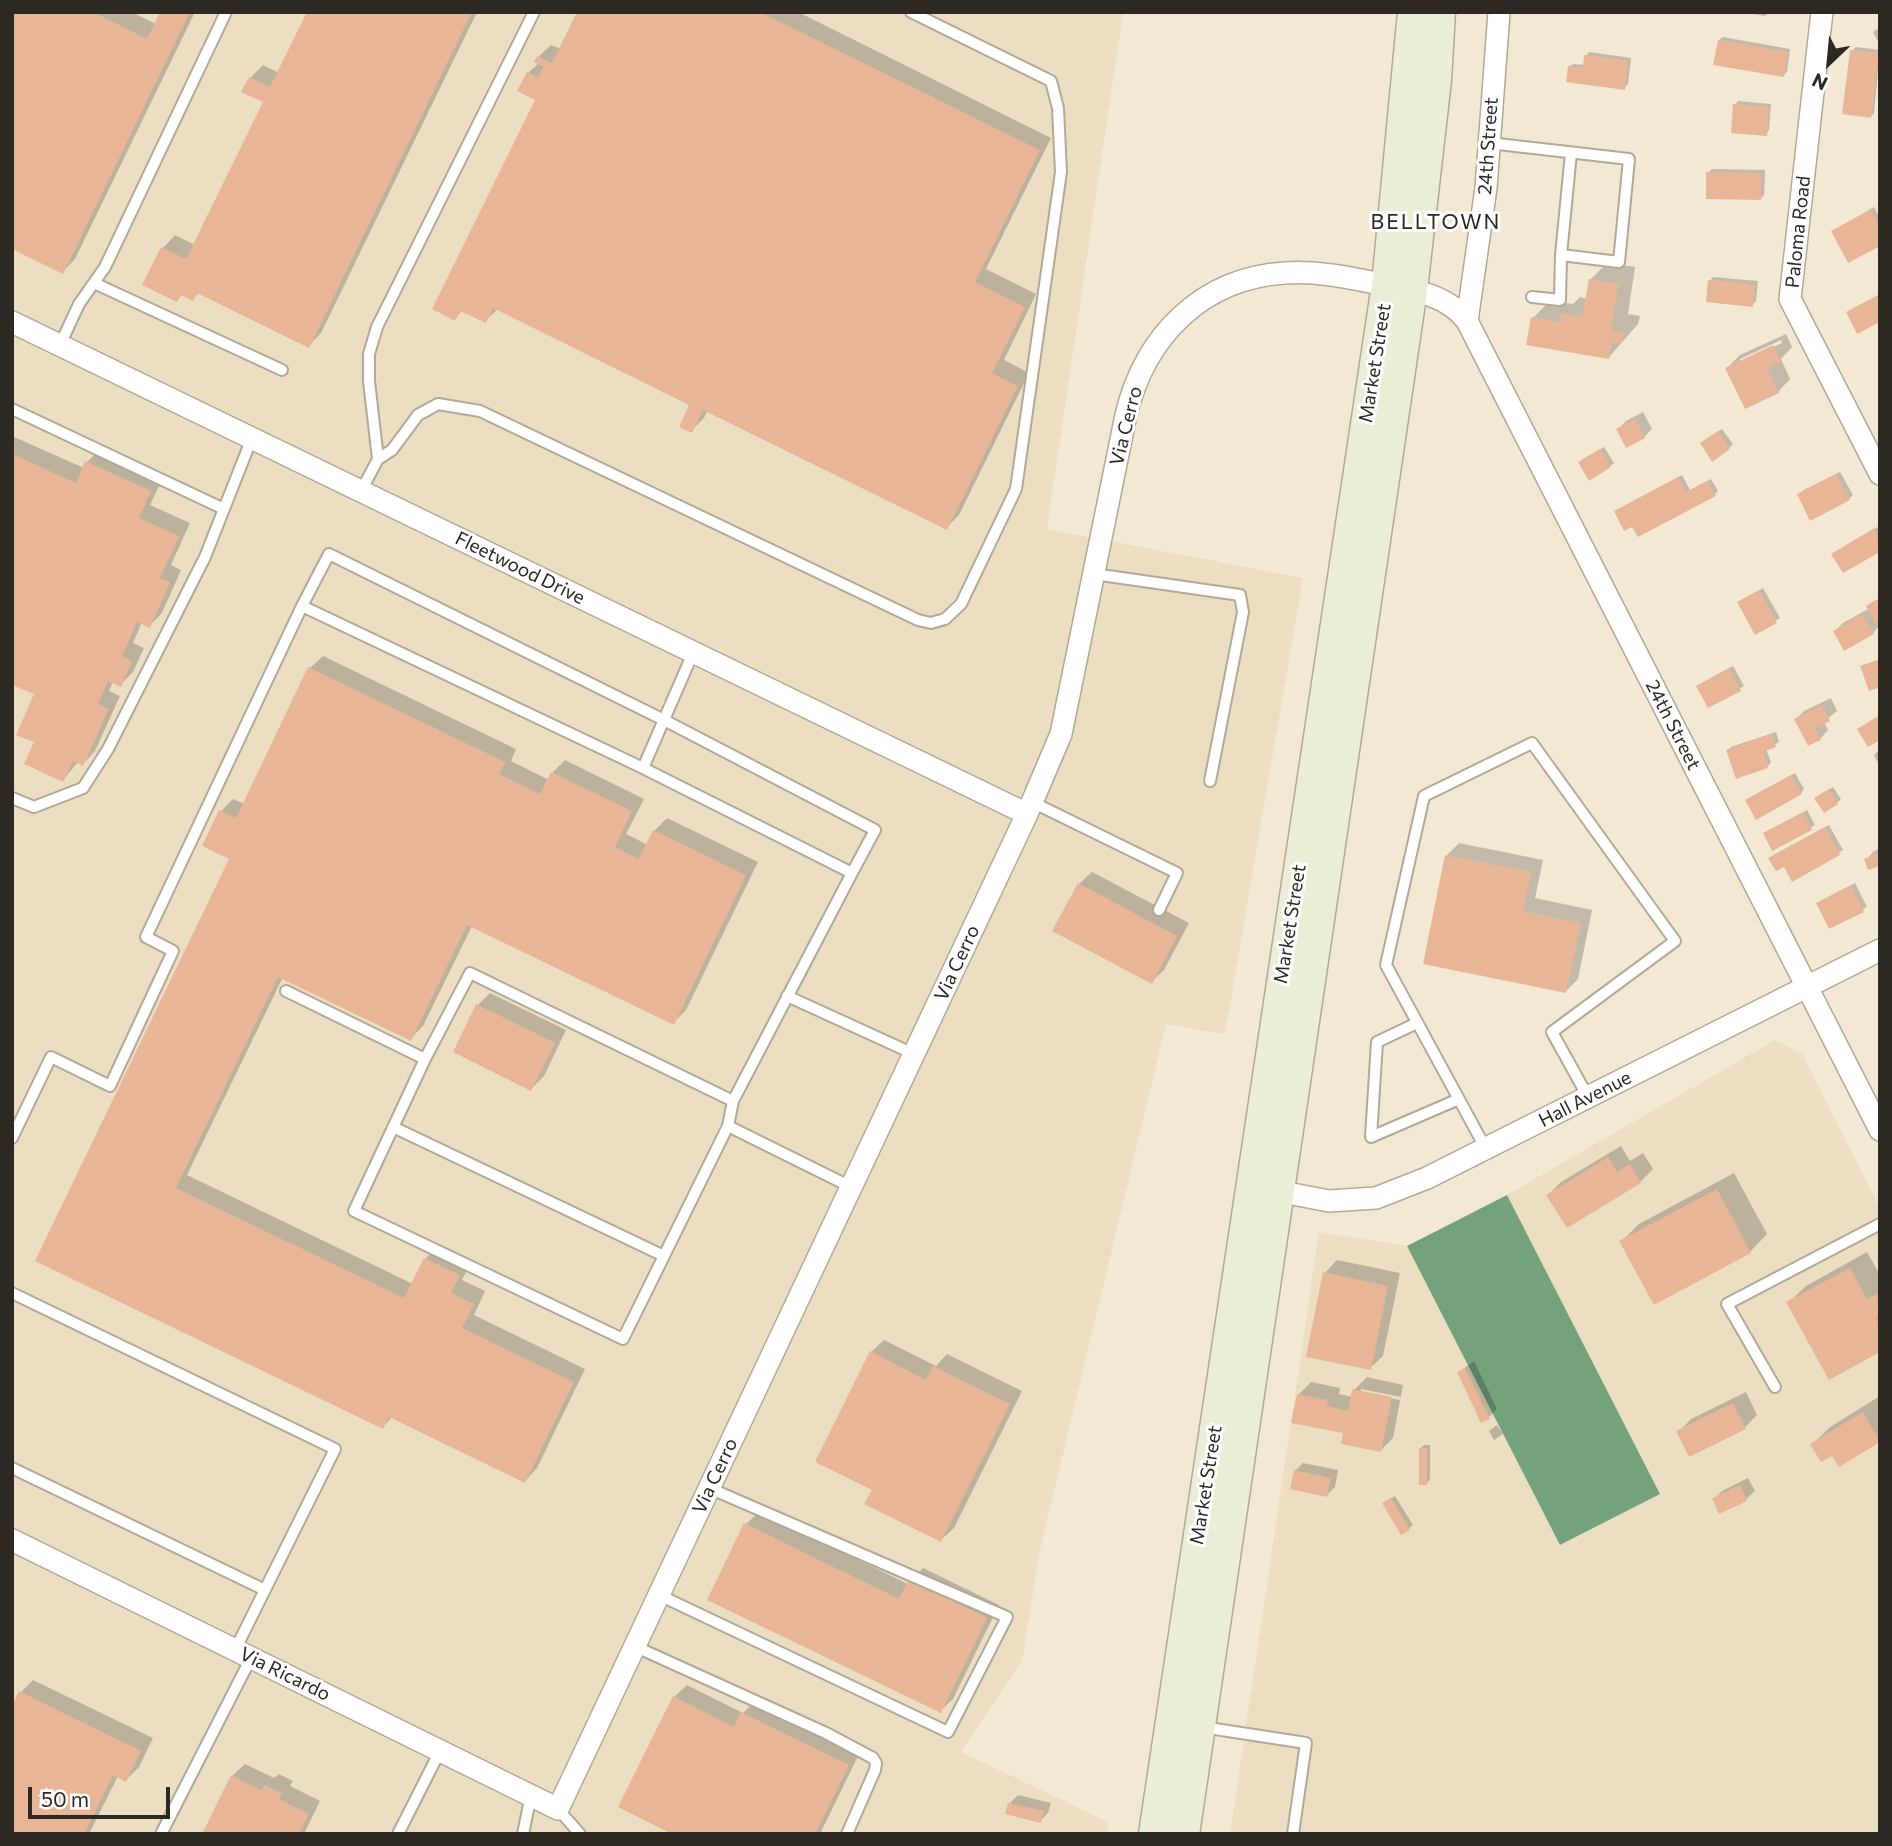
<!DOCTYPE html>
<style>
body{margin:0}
#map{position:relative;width:1892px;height:1846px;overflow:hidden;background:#f3e8d4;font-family:Commissioner,sans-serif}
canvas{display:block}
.frame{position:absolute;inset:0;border:14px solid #2d2922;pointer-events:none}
.north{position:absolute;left:1794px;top:28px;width:70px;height:70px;-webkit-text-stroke:5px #fff;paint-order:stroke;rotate:206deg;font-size:19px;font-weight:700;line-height:28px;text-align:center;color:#2d2922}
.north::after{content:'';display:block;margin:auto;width:24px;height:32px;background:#2d2922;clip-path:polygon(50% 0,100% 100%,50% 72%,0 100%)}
.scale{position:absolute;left:28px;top:1787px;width:142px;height:32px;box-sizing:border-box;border:4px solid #2d2922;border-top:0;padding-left:9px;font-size:21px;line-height:24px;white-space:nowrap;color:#2d2922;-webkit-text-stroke:5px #fff;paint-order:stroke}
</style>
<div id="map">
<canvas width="1892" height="1846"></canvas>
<div class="frame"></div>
<div class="north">N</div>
<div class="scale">50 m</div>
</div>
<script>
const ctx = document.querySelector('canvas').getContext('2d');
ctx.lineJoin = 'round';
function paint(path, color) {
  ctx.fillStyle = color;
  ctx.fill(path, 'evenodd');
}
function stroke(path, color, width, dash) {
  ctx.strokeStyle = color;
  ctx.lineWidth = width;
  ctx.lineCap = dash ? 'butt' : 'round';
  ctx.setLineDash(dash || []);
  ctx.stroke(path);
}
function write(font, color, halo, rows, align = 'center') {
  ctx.font = font + ' Commissioner,sans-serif';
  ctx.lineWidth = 6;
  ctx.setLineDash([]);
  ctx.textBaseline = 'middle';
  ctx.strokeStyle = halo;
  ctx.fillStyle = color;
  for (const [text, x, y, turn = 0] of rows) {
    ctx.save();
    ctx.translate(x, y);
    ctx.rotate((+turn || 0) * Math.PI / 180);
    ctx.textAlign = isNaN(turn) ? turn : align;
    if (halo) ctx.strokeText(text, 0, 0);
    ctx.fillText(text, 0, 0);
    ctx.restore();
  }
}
paint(new Path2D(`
 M 12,12 L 1123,12 L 1047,529 L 1303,578 L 1225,1034 L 1166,1024 L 1040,1550 L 1022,1661 L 961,1752 L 1108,1822 L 1107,1834 L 12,1834 Z
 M 1775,1040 L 1802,1054 L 1880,1208 L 1880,1834 L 1230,1834 L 1319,1232 L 1407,1246 L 1561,1545 L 1660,1494 L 1507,1195 Z`), '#ecdec3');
paint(new Path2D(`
 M 1507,1195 L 1660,1494 L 1560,1545 L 1407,1246 Z`), '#74a27d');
paint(new Path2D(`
 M 12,12 L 131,12 L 156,24 L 162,12 L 195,12 L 75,259 L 63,271 Z
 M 309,12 L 477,12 L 321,333 L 308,346 L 199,292 L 193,299 L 183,294 L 177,300 L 144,284 L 163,248 L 175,235 L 195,245 L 265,102 L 250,78 L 263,65 L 279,73 Z
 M 579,12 L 798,12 L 1051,138 L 986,269 L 1036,294 L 1004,360 L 1029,373 L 959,515 L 946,528 L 708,410 L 704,418 L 691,431 L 692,404 L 498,309 L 485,321 L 463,310 L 454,319 L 537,99 L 528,73 L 539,63 L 538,57 L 551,45 L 561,49 Z
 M 1742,12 L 1769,12 L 1765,16 Z
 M 1880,27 L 1880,46 L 1873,32 Z
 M 1723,37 L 1790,49 L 1787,72 L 1783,75 L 1719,40 Z
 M 1856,47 L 1880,50 L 1874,113 L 1871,116 L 1852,51 Z
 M 1589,52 L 1631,58 L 1628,84 L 1624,88 L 1569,67 L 1573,64 L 1585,65 L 1586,56 Z
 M 1738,101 L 1771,104 L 1769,130 L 1766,134 L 1735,105 Z
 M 1712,169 L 1765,170 L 1764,195 L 1761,198 L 1708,173 Z
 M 1874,207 L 1880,218 L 1880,244 L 1833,231 Z
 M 1607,263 L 1635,267 L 1628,314 L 1640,316 L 1638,324 L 1609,357 L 1533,318 L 1550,301 L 1573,304 L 1580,297 L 1587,299 L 1590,280 Z
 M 1713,277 L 1758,281 L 1756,301 L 1752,305 L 1710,281 Z
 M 1786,334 L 1792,347 L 1781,359 L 1790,379 L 1778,392 L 1727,368 L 1740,355 ZM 1781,340 L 1782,343 L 1740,363 L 1740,359 Z
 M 1643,412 L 1652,429 L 1644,437 L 1618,429 L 1626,421 Z
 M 1722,429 L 1733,444 L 1729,448 L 1705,440 Z
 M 12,436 L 84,468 L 87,462 L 99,450 L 163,478 L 150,505 L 190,523 L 171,565 L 181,570 L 162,613 L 149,626 L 142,622 L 133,643 L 144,648 L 133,672 L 120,685 L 113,682 L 109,691 L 120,696 L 95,751 L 83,764 L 78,762 L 63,780 L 36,741 L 37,694 L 12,683 Z
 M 1604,447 L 1614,463 L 1610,466 L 1583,459 Z
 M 1840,472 L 1853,495 L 1849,499 L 1802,491 Z
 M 1682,475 L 1690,490 L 1711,479 L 1718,491 L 1714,495 L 1633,525 L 1616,512 Z
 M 1877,527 L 1880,532 L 1880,550 L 1837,551 Z
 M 1763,588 L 1780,618 L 1755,632 L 1739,602 Z
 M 1880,598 L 1879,626 L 1873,633 L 1835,631 L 1843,623 L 1870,608 L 1868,606 L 1872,602 Z
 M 323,656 L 516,749 L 511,761 L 549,780 L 552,773 L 565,760 L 644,799 L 626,834 L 648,845 L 654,831 L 667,818 L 758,862 L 686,1010 L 673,1023 L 472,926 L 423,1026 L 410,1039 L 283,977 L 187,1175 L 413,1284 L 425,1259 L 438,1246 L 471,1262 L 462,1280 L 485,1291 L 474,1315 L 585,1369 L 537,1468 L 525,1481 L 392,1417 L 383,1427 L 37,1260 L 231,858 L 221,811 L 233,799 L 245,804 L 310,668 Z
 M 1733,666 L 1744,686 L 1709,706 L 1702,683 Z
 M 1831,698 L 1837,711 L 1824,722 L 1828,730 L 1820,739 L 1796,719 L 1804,711 Z
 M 1776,732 L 1779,742 L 1766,749 L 1771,762 L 1768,766 L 1737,777 L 1728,751 L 1731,747 Z
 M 1880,749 L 1880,767 L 1874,755 Z
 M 1795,773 L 1804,789 L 1801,793 L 1751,797 Z
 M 1833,787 L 1841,799 L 1837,803 L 1820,795 Z
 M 1807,810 L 1815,825 L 1773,849 L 1765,834 Z
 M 1829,825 L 1843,850 L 1793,879 L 1785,865 L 1774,855 Z
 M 1459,843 L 1543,860 L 1535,898 L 1592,910 L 1578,979 L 1566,991 L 1447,855 Z
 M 1880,849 L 1880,864 L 1866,860 L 1874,851 Z
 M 1092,872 L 1189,923 L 1164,970 L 1151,982 L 1079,884 Z
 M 1855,883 L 1867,907 L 1830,927 L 1818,903 Z
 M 490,993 L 566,1030 L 544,1076 L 531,1089 L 478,1005 Z
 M 1621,1146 L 1630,1161 L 1643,1153 L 1653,1169 L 1640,1182 L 1548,1195 L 1561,1182 Z
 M 1734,1173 L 1767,1234 L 1750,1252 L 1622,1241 L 1639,1224 Z
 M 1867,1252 L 1880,1275 L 1880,1350 L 1788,1303 L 1806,1286 Z
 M 1337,1260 L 1400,1273 L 1383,1356 L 1370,1368 L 1325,1273 Z
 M 884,1340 L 936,1366 L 947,1354 L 1022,1391 L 954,1528 L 941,1540 L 874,1489 L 871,1352 Z
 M 1474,1361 L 1497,1409 L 1489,1417 L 1459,1372 Z
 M 1367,1377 L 1403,1385 L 1393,1438 L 1381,1450 L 1345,1431 L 1298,1395 L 1311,1382 L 1340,1388 L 1339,1394 L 1353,1397 L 1354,1390 ZM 1361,1389 L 1401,1397 L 1400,1400 L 1361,1393 Z
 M 1746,1392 L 1757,1415 L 1745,1427 L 1678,1432 L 1691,1419 Z
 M 1880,1396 L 1880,1440 L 1839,1465 L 1832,1453 L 1813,1444 L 1830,1427 Z
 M 1497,1425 L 1503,1434 L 1494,1440 L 1489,1431 Z
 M 1424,1445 L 1430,1445 L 1430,1479 L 1427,1483 L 1420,1449 Z
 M 1303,1463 L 1338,1470 L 1335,1487 L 1327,1495 L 1295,1471 Z
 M 1748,1478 L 1755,1491 L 1746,1499 L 1719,1512 L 1714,1499 L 1722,1491 Z
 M 1395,1496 L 1413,1525 L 1402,1533 L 1388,1500 Z
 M 759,1512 L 908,1584 L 923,1568 L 999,1605 L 953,1699 L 940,1711 L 746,1524 Z
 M 33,1680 L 153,1738 L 139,1767 L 126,1780 L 118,1776 L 89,1834 L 12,1834 L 21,1692 Z
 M 687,1685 L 743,1713 L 755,1701 L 860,1752 L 820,1834 L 676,1834 L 674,1697 Z
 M 245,1764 L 274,1778 L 279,1774 L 293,1781 L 290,1786 L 320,1801 L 304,1834 L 204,1834 L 232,1776 Z
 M 1018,1795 L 1051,1803 L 1048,1813 L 1040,1821 L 1010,1803 Z`), '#0003');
paint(new Path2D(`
 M 12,12 L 93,12 L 147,39 L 160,12 L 190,12 L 63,274 L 12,249 Z
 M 307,12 L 472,12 L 309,348 L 197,293 L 193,301 L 181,295 L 177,302 L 142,285 L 161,247 L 186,259 L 263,102 L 241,92 L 249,77 L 270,87 Z
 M 577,12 L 760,12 L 1040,150 L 975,282 L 1025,307 L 992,373 L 1018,386 L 947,530 L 703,410 L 692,433 L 679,427 L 689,405 L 493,308 L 486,323 L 460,311 L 455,321 L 432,309 L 535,100 L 517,91 L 527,72 L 538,78 L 543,67 L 534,62 L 537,56 L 552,63 Z
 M 1718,40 L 1788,52 L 1784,77 L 1713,65 Z
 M 1850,50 L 1879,53 L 1871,118 L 1842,114 Z
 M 1584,55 L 1628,61 L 1625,90 L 1566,82 L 1568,66 L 1583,68 Z
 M 1733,104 L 1769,107 L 1767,136 L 1731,133 Z
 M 1706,172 L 1762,173 L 1761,200 L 1706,199 Z
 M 1870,210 L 1880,228 L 1880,246 L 1848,263 L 1831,231 Z
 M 1589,279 L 1619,284 L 1611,330 L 1624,333 L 1622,343 L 1612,342 L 1609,359 L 1526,345 L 1531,317 L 1560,322 L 1561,314 L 1582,317 Z
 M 1708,280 L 1755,285 L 1753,307 L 1706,302 Z
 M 1880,294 L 1880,322 L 1857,334 L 1846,312 Z
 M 1773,345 L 1781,361 L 1767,368 L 1779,393 L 1745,409 L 1725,368 Z
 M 1635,419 L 1645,438 L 1626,448 L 1616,429 Z
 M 1718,431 L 1730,449 L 1712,462 L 1700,443 Z
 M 1600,449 L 1611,467 L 1589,481 L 1578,462 Z
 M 12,454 L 76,483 L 85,461 L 151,491 L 139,518 L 179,536 L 160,578 L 170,582 L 150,628 L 137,622 L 122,656 L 132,661 L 121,687 L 108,681 L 98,704 L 109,709 L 83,766 L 73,761 L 63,782 L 24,764 L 34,742 L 16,735 L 34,694 L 12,685 Z
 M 1836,474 L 1850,500 L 1810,521 L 1797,494 Z
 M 1678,477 L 1686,492 L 1707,481 L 1716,496 L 1638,537 L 1632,527 L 1624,531 L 1614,511 Z
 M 1873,529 L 1880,541 L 1880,552 L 1843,573 L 1831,554 Z
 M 1759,590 L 1777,623 L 1755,635 L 1737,602 Z
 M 1880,598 L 1880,630 L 1866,606 Z
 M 1862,614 L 1874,634 L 1844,651 L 1833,631 Z
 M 1880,659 L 1880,687 L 1869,691 L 1860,666 Z
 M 308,667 L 505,762 L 499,774 L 540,794 L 551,772 L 632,811 L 615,847 L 639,859 L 653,830 L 746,875 L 674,1025 L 467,925 L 411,1041 L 278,977 L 176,1188 L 404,1298 L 424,1258 L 460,1275 L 451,1293 L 474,1304 L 462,1328 L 574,1382 L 525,1483 L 389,1417 L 383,1429 L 35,1261 L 229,859 L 202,846 L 219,810 L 236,818 Z
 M 1729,668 L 1741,691 L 1708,708 L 1696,686 Z
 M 1822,705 L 1830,721 L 1815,728 L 1821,740 L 1808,746 L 1794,719 Z
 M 1880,715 L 1880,740 L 1868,747 L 1857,729 Z
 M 1772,734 L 1776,747 L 1763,752 L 1768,768 L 1736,779 L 1726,750 Z
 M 1791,775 L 1802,794 L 1756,820 L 1745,800 Z
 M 1829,789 L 1838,804 L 1824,813 L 1814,798 Z
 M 1803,812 L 1812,830 L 1772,851 L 1763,833 Z
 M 1825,827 L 1840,855 L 1792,882 L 1784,867 L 1776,871 L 1768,858 Z
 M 1880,853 L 1880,866 L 1868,870 L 1864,859 Z
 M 1445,855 L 1531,872 L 1523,911 L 1581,923 L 1566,993 L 1423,964 Z
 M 1078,883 L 1177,936 L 1152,984 L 1052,931 Z
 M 1851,885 L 1864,912 L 1829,929 L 1816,903 Z
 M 476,1004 L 555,1043 L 531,1091 L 453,1052 Z
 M 1608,1157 L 1617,1172 L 1630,1164 L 1641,1183 L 1567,1228 L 1546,1195 Z
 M 1717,1189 L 1751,1253 L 1654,1305 L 1619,1241 Z
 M 1850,1268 L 1867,1299 L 1880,1293 L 1880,1316 L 1875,1318 L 1880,1326 L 1880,1352 L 1829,1380 L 1786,1302 Z
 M 1323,1272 L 1388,1286 L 1371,1370 L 1306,1357 Z
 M 870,1351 L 926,1380 L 933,1366 L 1010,1404 L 941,1542 L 864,1504 L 872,1490 L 815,1462 Z
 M 1465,1368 L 1490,1419 L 1481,1423 L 1457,1372 Z
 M 1352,1389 L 1392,1397 L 1381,1452 L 1341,1444 L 1343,1433 L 1291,1423 L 1297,1394 L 1328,1400 L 1327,1406 L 1348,1411 Z
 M 1733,1403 L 1746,1429 L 1689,1457 L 1676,1431 Z
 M 1863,1412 L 1880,1442 L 1839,1467 L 1832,1456 L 1821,1462 L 1810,1444 Z
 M 1419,1448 L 1427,1448 L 1427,1485 L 1419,1485 Z
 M 1294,1470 L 1331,1478 L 1327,1497 L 1290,1489 Z
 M 1740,1485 L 1747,1501 L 1719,1514 L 1712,1498 Z
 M 1391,1498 L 1410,1530 L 1401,1535 L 1382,1503 Z
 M 744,1523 L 899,1599 L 909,1579 L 987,1618 L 941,1713 L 707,1600 Z
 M 19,1691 L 141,1751 L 126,1782 L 113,1775 L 84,1834 L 12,1834 L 12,1706 Z
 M 673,1696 L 734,1727 L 741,1712 L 849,1765 L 815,1834 L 672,1834 L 618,1807 Z
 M 231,1775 L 262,1791 L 264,1785 L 282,1793 L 279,1799 L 309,1814 L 299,1834 L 202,1834 Z
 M 1008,1803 L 1044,1811 L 1041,1823 L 1005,1814 Z`), '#e9b597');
const lane = new Path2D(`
 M 1489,143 L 1629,159 L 1619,262 L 1561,255 L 1560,300 L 1532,297
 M 1561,255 L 1571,153
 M 94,283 L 282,370
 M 60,345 L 79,304 L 105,267 L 226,12
 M 12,409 L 224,509
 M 378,459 L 369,381 L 369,354 L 377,327 L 534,12
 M 361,491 L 378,459 L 392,450 L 418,415 L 438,404 L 480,411 L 918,620 L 931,623 L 945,619 L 961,604 L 1016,489 L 1061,172 L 1058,108 L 1051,81 L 911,12
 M 1094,574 L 1240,595 L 1243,612 L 1210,781
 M 643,768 L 302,606 L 329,554 L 664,720 L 875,830 L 852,873 L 643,768 L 693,653
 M 12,798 L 34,807 L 83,788 L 108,749 L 205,557 L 252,438
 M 1032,802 L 1177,873 L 1159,910
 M 286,991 L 425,1059 L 470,973 L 733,1101
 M 787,996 L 914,1054
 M 1417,1023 L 1377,1042 L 1371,1137 L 1459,1099
 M 425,1059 L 354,1211 L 623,1339 L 728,1126
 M 393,1127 L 664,1256
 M 12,1138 L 51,1057 L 110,1086 L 173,951 L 146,937 L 302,606
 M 1486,1149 L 1386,965 L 1424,796 L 1532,743 L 1675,941 L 1552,1032 L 1588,1097
 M 851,1187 L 728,1126 L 733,1101 L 852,873
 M 12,1293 L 335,1449 L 235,1650
 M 1775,1387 L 1727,1304 L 1880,1224
 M 12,1468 L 265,1590
 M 659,1595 L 948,1732 L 1007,1617 L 709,1488
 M 634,1646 L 826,1733 L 873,1758 L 876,1763 L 875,1770 L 847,1834
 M 1202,1727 L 1306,1743 L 1293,1834
 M 558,1809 L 580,1834
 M 161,1834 L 251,1658
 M 398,1834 L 440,1751
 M 523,1834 L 531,1795`);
const street = new Path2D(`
 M 1822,12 L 1790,299 L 1880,474
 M 1467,321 L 1486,188 L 1499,12
 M 12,322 L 1027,814
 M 1266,1189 L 1329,1201 L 1376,1198 L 1427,1178 L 1880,950
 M 12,1540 L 558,1809 L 1027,814 L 1061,734 L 1126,415 C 1145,336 1202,278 1285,273 C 1316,271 1346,277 1376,283 C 1408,289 1446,293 1467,321 L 1880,1130`);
const secondary = new Path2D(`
 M 1154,1834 L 1387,285 L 1413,12
 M 1184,1834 L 1412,289 L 1436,80 L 1440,12`);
stroke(lane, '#b3a996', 14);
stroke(street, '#b3a996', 24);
stroke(secondary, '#b3a996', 33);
stroke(lane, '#fff', 10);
stroke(street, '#fff', 21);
stroke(secondary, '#eaeed6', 30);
write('19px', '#2d2922', '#fff', [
 ["24th Street",1488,146,-86],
 ["Paloma Road",1798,232,-84],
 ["Market Street",1375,363,-81],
 ["Via Cerro",1126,426,-76],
 ["Fleetwood Drive",520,568,26],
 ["24th Street",1673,725,63],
 ["Market Street",1290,924,-81],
 ["Via Cerro",957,963,-65],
 ["Hall Avenue",1585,1099,-27],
 ["Via Cerro",715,1476,-65],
 ["Market Street",1206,1485,-81],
 ["Via Ricardo",285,1674,26]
]);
ctx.letterSpacing = '2px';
write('21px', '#2d2922', '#fff', [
 ["BELLTOWN",1436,222]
]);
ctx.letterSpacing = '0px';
</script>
